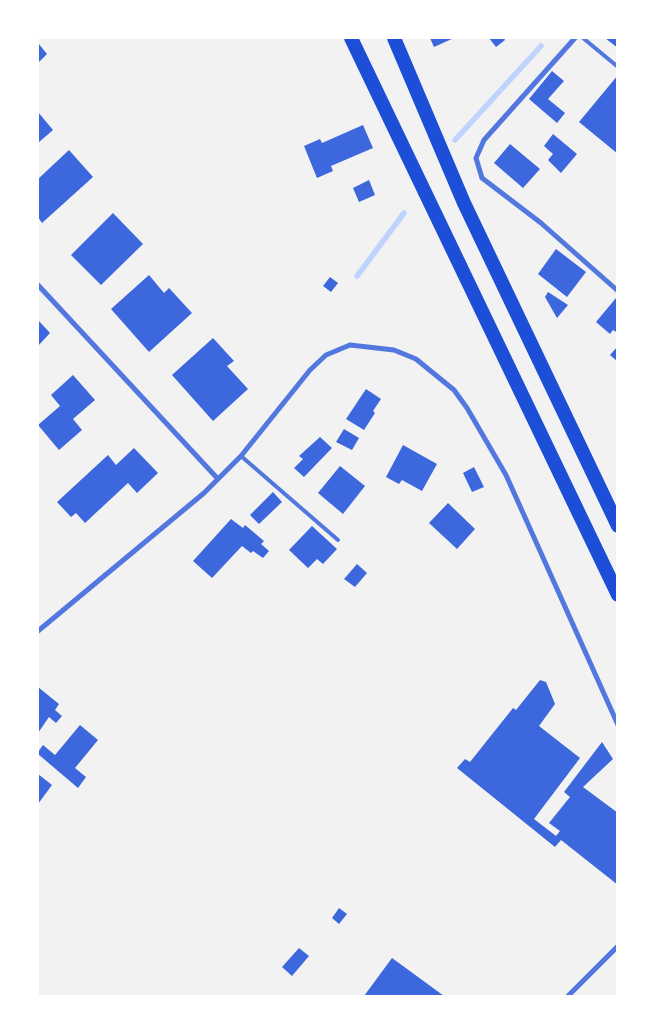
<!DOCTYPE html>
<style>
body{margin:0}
#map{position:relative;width:655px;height:1034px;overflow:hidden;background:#f2f2f2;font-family:"Source Serif 4",serif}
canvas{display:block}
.frame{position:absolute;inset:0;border:39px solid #fff;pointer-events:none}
</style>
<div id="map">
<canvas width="655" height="1034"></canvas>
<div class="frame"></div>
</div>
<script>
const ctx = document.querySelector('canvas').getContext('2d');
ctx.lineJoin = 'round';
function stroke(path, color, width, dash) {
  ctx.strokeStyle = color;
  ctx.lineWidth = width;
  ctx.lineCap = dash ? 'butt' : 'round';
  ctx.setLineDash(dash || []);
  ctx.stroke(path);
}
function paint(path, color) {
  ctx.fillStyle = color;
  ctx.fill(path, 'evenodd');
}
stroke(new Path2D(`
 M 455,140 L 541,46
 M 357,276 L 404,213`), '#bfd3fe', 5.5);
paint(new Path2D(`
 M 430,38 L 454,38 L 434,47 Z
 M 489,38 L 504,38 L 505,40 L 496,47 Z
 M 605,38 L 618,38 L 618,48 L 614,45 Z
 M 38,43 L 47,54 L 38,63 Z
 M 552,71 L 564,81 L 548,99 L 565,113 L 557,123 L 529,99 Z
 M 618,75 L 618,154 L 579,122 Z
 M 38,112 L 53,130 L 38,143 Z
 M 363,125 L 373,148 L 331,166 L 333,171 L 317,178 L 304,146 L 320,139 L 322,143 Z
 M 553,134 L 577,154 L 561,173 L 548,160 L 553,154 L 544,146 Z
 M 510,144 L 540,169 L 523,188 L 494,163 Z
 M 69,150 L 93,177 L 42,223 L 38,217 L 38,179 Z
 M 369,180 L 375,195 L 359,202 L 353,188 Z
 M 113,213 L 143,244 L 101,285 L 71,255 Z
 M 556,249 L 586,272 L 567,297 L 538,274 Z
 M 149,275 L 164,293 L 169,288 L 192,313 L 149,352 L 111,309 Z
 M 330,277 L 338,283 L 331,292 L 323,286 Z
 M 548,292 L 568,305 L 557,318 L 545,297 Z
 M 616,298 L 618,333 L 613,330 L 610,334 L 596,322 Z
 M 38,320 L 50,333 L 38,346 Z
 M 213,338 L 234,361 L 227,366 L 248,389 L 213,421 L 172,375 Z
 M 618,346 L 618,362 L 610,355 Z
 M 73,375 L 95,400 L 73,419 L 82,430 L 59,450 L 38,425 L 60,406 L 51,395 Z
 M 366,389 L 381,399 L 373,411 L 375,413 L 364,430 L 346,419 Z
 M 344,429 L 359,438 L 352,450 L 336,442 Z
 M 320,437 L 332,448 L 304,477 L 294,468 L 303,459 L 299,456 Z
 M 403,445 L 437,464 L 422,491 L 402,480 L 399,484 L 386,477 Z
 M 134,448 L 158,473 L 137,493 L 128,483 L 85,523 L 76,513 L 71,517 L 57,502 L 108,455 L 116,465 Z
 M 340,466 L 365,486 L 343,514 L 318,493 Z
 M 474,467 L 484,487 L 472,492 L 463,473 Z
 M 273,492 L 282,502 L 259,524 L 250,515 Z
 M 448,503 L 475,529 L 457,549 L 429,523 Z
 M 231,519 L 243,528 L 245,525 L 264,541 L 261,544 L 269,551 L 263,558 L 253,551 L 251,553 L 242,546 L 212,578 L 193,561 Z
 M 312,526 L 337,549 L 323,564 L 317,559 L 308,568 L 289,550 Z
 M 357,564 L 367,573 L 355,587 L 344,579 Z
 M 540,680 L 546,682 L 555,704 L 539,726 L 580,758 L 534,819 L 556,836 L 560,831 L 549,823 L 570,797 L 564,792 L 602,742 L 613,759 L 583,787 L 618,813 L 618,885 L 561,840 L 555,847 L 457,768 L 465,759 L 470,762 L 513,708 L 516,710 Z
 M 38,687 L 59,704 L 55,710 L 62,716 L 56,723 L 49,717 L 38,733 Z
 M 80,725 L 98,740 L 75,768 L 86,777 L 78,788 L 38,754 L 38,752 L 43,745 L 55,755 Z
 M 38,774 L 52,785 L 38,804 Z
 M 339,908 L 347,914 L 339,924 L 332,918 Z
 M 299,948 L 309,956 L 292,976 L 282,967 Z
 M 392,958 L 403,966 L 444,996 L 364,996 Z`), '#3d67dc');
stroke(new Path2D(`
 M 583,38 L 618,67
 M 241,456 L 338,540`), '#5277de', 4);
stroke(new Path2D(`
 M 575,38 L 484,140 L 476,158 L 482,178 L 541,223 L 618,291
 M 38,285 L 218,479
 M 38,631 L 204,493 L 241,456 L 310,370 L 326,355 L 350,345 L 394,350 L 416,359 L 454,390 L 467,408 L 506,475 L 618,725
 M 568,996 L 618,946`), '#5277de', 5);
stroke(new Path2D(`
 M 351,38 L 618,595
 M 394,38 L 464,203 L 618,526`), '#1d4ed8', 14);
</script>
